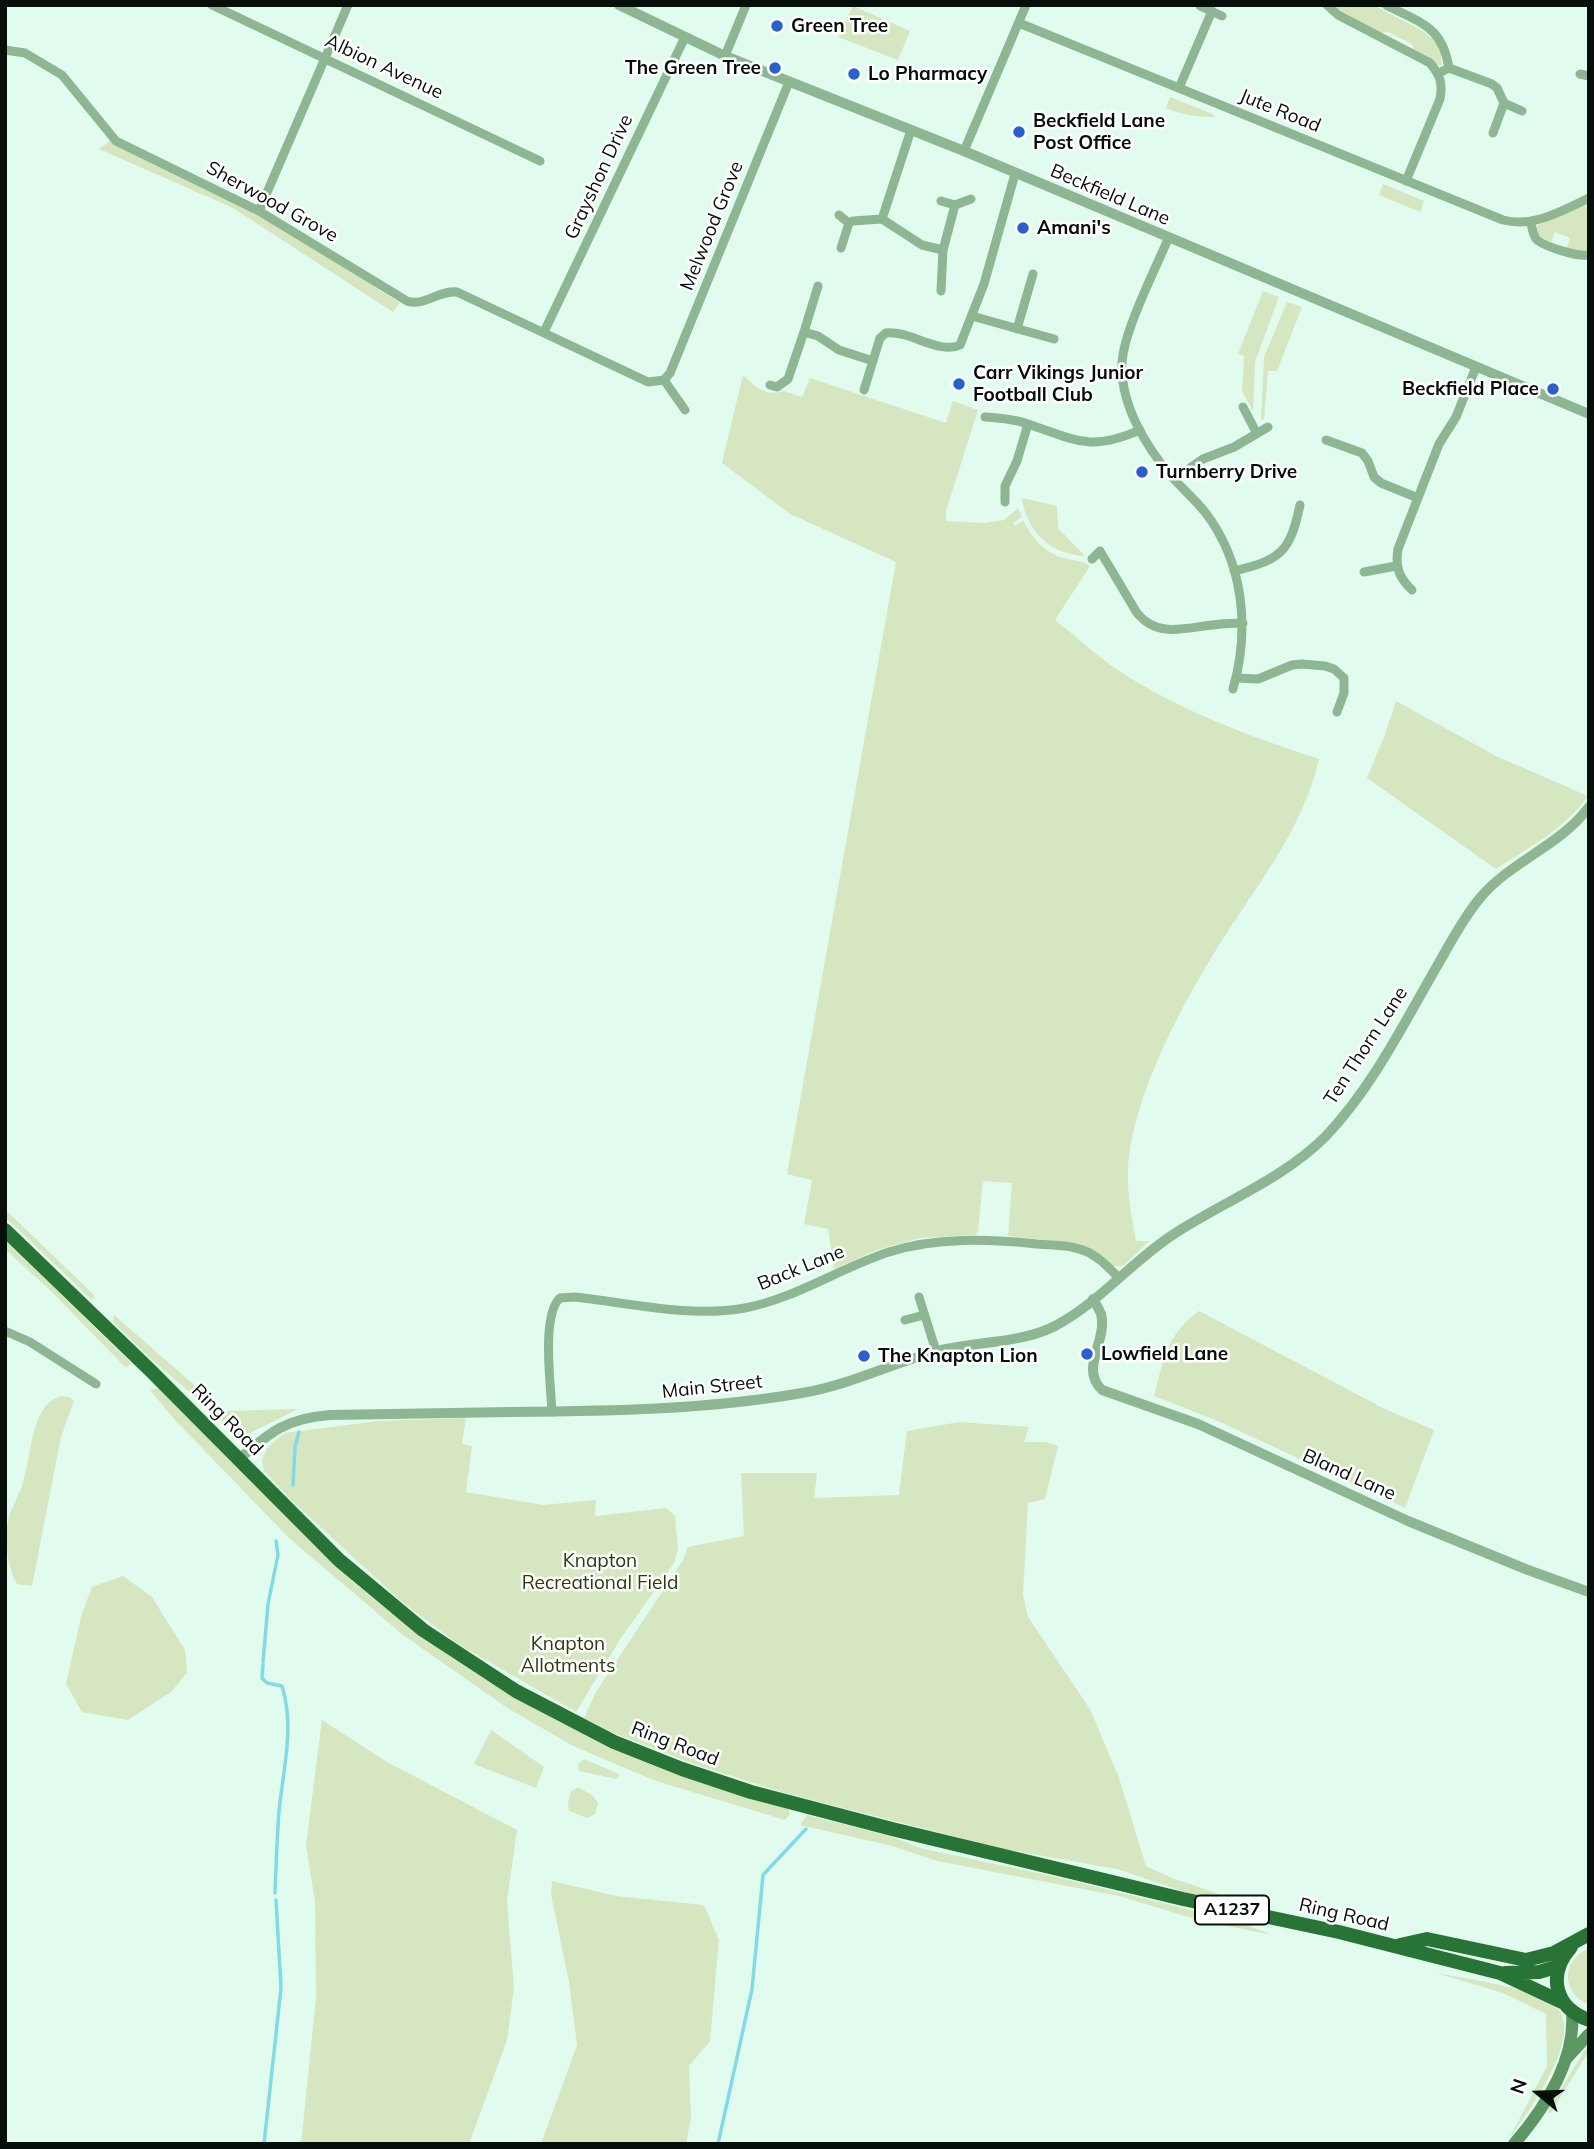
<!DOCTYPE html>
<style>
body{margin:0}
#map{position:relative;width:1594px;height:2149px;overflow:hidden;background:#e1fcef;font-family:Mulish,sans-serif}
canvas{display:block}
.frame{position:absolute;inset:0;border:7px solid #060e0a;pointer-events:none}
.north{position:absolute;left:1503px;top:2058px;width:70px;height:70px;-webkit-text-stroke:5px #fff;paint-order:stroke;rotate:289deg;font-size:19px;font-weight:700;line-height:28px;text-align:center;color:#060e0a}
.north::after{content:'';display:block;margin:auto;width:24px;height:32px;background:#060e0a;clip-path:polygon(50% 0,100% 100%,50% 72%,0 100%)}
</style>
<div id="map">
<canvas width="1594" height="2149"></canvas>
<div class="frame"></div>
<div class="north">N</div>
</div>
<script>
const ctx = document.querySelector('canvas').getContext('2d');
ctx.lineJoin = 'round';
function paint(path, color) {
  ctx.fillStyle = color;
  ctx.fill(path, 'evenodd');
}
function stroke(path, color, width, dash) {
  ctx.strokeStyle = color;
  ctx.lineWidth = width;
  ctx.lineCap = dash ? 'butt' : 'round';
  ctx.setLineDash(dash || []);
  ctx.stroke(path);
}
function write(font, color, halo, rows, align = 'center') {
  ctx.font = font + ' Mulish,sans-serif';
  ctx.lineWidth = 5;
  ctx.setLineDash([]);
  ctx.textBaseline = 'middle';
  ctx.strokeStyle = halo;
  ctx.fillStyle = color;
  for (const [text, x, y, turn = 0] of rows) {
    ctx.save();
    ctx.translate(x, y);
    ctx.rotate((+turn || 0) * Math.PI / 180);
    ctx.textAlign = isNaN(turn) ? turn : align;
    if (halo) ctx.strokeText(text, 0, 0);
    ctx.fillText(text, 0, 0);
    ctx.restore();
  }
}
paint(new Path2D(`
 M 1331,5 L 1373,5 L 1421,30 L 1436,41 L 1440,50 L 1442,65 L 1437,65 L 1427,56 L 1414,50 L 1412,44 L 1388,32 L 1382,33 L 1339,12 Z
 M 853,6 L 910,31 L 898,60 L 838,37 Z
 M 1170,97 L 1215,115 L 1214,117 C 1197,117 1182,115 1166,108 Z
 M 110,141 C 151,165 195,181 236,202 C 292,232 346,269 400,303 L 393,312 L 233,208 L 99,149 Z
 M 1383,184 L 1424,201 L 1420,212 L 1379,195 Z
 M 1589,203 L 1589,250 L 1577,253 L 1566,249 L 1570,238 L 1555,232 L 1551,242 L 1536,234 L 1536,227 L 1539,225 Z
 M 1263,291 L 1279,297 L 1255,362 L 1253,411 L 1242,391 L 1244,356 L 1238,354 Z
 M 1287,302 L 1302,307 L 1277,371 L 1268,371 L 1264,420 L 1261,420 L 1264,357 Z
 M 743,375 C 755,387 766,397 784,391 L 802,397 L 810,378 L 946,423 L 953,401 L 978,410 L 946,511 L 946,521 L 984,523 L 1004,520 L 1018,508 L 1022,517 L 1013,523 L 1015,526 L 1023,520 C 1033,540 1047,555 1068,559 C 1077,561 1083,561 1090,566 L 1055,620 C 1073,634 1091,650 1109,664 C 1172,708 1246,735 1319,759 C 1305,820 1270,868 1236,919 C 1192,985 1128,1097 1128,1177 C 1128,1198 1132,1220 1136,1241 L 1149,1241 L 1123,1266 L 1112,1266 L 1081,1244 L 1008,1236 L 1012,1183 L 983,1181 L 978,1232 L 975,1235 L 920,1238 L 877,1250 L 834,1269 L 828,1229 L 804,1224 L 812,1180 L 787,1174 L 896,562 L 790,514 L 722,463 Z
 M 1022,498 L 1057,506 L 1058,528 L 1085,556 C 1051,555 1026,531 1022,498 Z
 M 1396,701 L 1496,756 L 1588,796 C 1565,829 1529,847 1496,869 L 1367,778 L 1384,737 Z
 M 5,1209 L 95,1296 L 92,1300 L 5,1217 Z
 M 5,1239 L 131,1363 L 126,1368 L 52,1292 L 5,1249 Z
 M 1199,1311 L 1385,1409 L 1434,1430 L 1405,1508 L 1218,1421 L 1154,1396 C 1164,1360 1166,1335 1199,1311 Z
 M 114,1315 L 224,1411 L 298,1409 L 244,1436 L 239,1435 L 149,1357 L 113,1322 Z
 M 158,1388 C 198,1428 239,1468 279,1508 C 302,1532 325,1557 350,1579 C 479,1691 624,1766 788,1809 L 790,1814 L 785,1820 L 656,1781 L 573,1746 L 509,1709 L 403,1635 L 289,1538 L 175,1420 L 150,1390 Z
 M 61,1396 L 69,1397 L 74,1401 L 61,1437 L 32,1586 L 17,1584 C 8,1569 5,1544 7,1526 C 9,1511 17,1500 22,1486 C 30,1461 30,1430 44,1408 C 49,1401 54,1399 61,1396 Z
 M 466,1418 L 462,1444 L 472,1446 L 466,1492 L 544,1505 L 596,1500 L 595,1516 L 666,1508 L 675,1516 L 678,1549 L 674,1563 L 621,1638 L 576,1712 L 458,1644 L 402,1602 L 291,1500 L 264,1471 L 262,1460 L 267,1448 L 285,1433 L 378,1421 Z
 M 960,1422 L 1029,1427 L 1024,1442 L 1046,1442 L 1058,1446 L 1045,1499 L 1028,1503 L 1023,1595 L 1028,1617 L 1090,1709 L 1119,1778 L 1146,1866 L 1172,1878 L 1219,1894 L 1197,1896 L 1117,1869 L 1004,1849 L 785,1793 L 694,1764 L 611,1732 L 584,1718 L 596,1692 L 683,1560 L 688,1547 L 744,1536 L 741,1473 L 817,1473 L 814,1498 L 899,1495 L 907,1431 Z
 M 123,1576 L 152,1597 L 185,1650 L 187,1673 L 171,1692 L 128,1720 L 82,1712 L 66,1684 L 82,1613 L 92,1587 Z
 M 322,1720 L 387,1762 L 517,1830 L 507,1901 L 514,1988 L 507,2040 L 469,2144 L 301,2144 L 316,1997 L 315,1902 L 306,1845 Z
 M 491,1730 L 544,1767 L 536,1788 L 474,1764 Z
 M 584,1759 L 619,1774 L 617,1779 L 579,1771 L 578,1764 Z
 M 578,1787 L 593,1796 L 598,1803 L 595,1814 L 587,1818 L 569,1811 L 568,1803 L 571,1791 Z
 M 807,1815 L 893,1837 L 920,1848 L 1052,1876 L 1159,1902 L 1247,1925 L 1272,1935 L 1198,1920 L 1119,1896 L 937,1861 L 892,1846 L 800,1825 Z
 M 552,1881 L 616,1896 L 704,1905 L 719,1940 L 710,2041 L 689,2066 L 691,2118 L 686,2144 L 541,2144 L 577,2045 L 569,1982 L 551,1894 Z
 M 1589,1948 L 1589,2005 C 1561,1993 1561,1960 1589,1948 Z
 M 1436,1973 C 1462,1978 1545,1989 1559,2010 C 1581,2043 1526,2114 1508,2141 L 1547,2066 L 1546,2014 L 1503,1993 Z
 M 1589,2043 L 1589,2054 L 1584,2059 L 1550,2114 L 1548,2110 Z`), '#d5e6c0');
stroke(new Path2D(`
 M 293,1485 L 295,1447 L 299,1432
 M 263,1662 L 268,1604 L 278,1555 L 276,1541
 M 263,1665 L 262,1678 L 267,1683 L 282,1686 C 295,1726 283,1771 279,1811 C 277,1838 276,1866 275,1893
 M 264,2144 L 281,1988 L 276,1900
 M 718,2144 L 752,1989 L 763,1875 L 806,1829`), '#82dae4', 3.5);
stroke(new Path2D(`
 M 212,5 L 540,161
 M 1327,5 L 1338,15 L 1430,63 C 1440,75 1443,83 1440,99 L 1406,181
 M 1386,5 C 1421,23 1442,26 1449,68 L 1439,73
 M 1200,6 L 1222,16
 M 1019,23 L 1503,220 C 1534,228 1561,211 1589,198
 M 5,50 L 25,53 L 62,75 L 116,141 L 259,211 L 407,301 C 424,307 439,290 457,292 L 648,382 L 664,380 L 670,373 L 789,82
 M 725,56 L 746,5
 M 1449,68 L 1492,84 L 1497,88 L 1504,103 L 1493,133
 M 1580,74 L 1589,76
 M 1179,88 L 1212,11
 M 1504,103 L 1522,111
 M 964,151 L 1026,5
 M 941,201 L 955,205 L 971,199
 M 259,211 L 348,5
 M 839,215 L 849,223
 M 882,219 L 911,130
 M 882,219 L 922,245 L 943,250
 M 1531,223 C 1532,229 1533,236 1537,240 C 1546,247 1577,257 1589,255
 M 1168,239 C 1155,270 1124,330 1122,363 C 1120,404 1146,447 1172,477 C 1183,489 1195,500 1205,512 C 1244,563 1250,629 1233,689
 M 841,248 L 849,223 L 853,221 L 882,219
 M 818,286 L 804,332 L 818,336 L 839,350 L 873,361
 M 941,291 L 943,250 L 955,205
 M 972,316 L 1054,339
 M 1017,329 L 1033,274
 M 544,332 L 685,37
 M 664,380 L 685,410
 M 770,385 L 777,387 L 788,379 L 804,332
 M 864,390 L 880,338 L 886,333 C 909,330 940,355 960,345 L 984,284 L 1015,174
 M 1243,407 L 1256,432
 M 985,417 C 999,418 1014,419 1028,424 C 1076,440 1090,452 1140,430
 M 1326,440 L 1362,453 L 1368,461 L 1374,477 L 1381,483 L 1418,498
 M 1174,479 L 1203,459 L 1234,447 L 1268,427
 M 1005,502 L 1005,486 L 1017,461 L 1028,424
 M 1092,559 L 1100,551 L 1137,613 C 1155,635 1178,630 1204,626 C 1217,624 1230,623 1243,623
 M 1234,571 C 1281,560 1290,552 1300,505
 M 1364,572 L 1396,566
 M 1412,590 C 1399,578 1395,567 1398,549 L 1439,444 L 1456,417 L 1476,367
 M 1236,678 L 1258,679 L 1292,665 L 1302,664 L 1325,666 L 1334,669 L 1344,678 L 1344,693 L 1337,712
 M 919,1297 L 936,1351
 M 905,1320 L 924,1315
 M 5,1331 L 30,1342 L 96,1384
 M 552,1412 C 551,1387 541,1315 560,1298 L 575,1297 C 630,1303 689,1318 745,1308 C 796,1298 840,1268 889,1252 C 936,1237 989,1239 1037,1244 C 1053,1245 1070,1245 1085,1251 C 1098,1256 1108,1267 1118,1277`), '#8fb692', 9);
stroke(new Path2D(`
 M 619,5 L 725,56 L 964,151 L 1589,414
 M 1093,1299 C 1096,1304 1099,1309 1101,1314 C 1108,1341 1079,1368 1102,1390 L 1198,1424 L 1408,1521 L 1528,1570 L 1589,1592
 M 239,1459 C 270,1432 287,1418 330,1415 C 390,1414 450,1413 510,1412 C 608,1411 705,1410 802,1393 C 850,1385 892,1363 938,1351 C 976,1341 1020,1344 1055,1326 C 1099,1303 1132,1261 1174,1234 C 1223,1202 1283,1179 1325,1137 C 1373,1087 1405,1021 1440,961 C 1452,940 1464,917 1480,898 C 1511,861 1560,846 1589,807`), '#8fb692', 10);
stroke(new Path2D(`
 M 1567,2058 L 1589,2034
 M 1514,2144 C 1544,2109 1576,2060 1572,2012`), '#5c9763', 12);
stroke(new Path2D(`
 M 5,1230 L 151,1371 L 339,1560 L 423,1630 L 516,1691 L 614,1742 L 682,1769 L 751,1792 L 892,1829 L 1183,1899 L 1339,1932 L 1500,1973 L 1564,2003
 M 1400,1945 L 1427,1939 L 1526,1960 L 1554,1953 L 1589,1934
 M 1571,1947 C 1547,1974 1554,2008 1589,2020
 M 1505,1973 L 1539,1972 L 1559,1966`), '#287436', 14);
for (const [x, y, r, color] of [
 [777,26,7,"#2a60ce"],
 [775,68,7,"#2a60ce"],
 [854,74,7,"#2a60ce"],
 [1019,132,7,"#2a60ce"],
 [1023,228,7,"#2a60ce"],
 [959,384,7,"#2a60ce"],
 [1553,389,7,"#2a60ce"],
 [1142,472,7,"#2a60ce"],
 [1087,1354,7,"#2a60ce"],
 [864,1356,7,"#2a60ce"]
]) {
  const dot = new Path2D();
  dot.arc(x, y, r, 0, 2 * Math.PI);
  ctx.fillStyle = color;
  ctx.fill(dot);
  stroke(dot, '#fff', 2.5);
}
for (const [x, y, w] of [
 [1232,1910,74]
]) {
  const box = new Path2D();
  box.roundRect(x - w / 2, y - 14.5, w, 29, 5);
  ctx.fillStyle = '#fff';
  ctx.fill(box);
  stroke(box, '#060e0a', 2);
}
write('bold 18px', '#060e0a', null, [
 ["A1237",1232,1910]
]);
write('bold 19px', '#060e0a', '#fff', [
 ["Green Tree",791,26],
 ["The Green Tree",761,68,"right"],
 ["Lo Pharmacy",868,74],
 ["Beckfield Lane",1033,121],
 ["Post Office",1033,143],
 ["Amani's",1037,228],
 ["Carr Vikings Junior",973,373],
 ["Football Club",973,395],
 ["Beckfield Place",1539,389,"right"],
 ["Turnberry Drive",1156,472],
 ["Lowfield Lane",1101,1354],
 ["The Knapton Lion",878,1356]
], 'left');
write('19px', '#060e0a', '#fff', [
 ["Albion Avenue",384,67,25],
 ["Jute Road",1280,111,22],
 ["Grayshon Drive",599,177,-65],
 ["Beckfield Lane",1110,195,23],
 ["Sherwood Grove",272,202,29],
 ["Melwood Grove",712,226,-68],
 ["Ten Thorn Lane",1366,1046,-57],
 ["Back Lane",801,1268,-22],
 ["Main Street",712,1387,-6],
 ["Ring Road",227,1420,45],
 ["Bland Lane",1349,1475,24],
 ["Ring Road",675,1744,21],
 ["Ring Road",1344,1915,13]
]);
write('19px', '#2a3b0f', '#fff', [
 ["Knapton",600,1561],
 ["Recreational Field",600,1583],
 ["Knapton",568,1644],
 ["Allotments",568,1666]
]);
</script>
